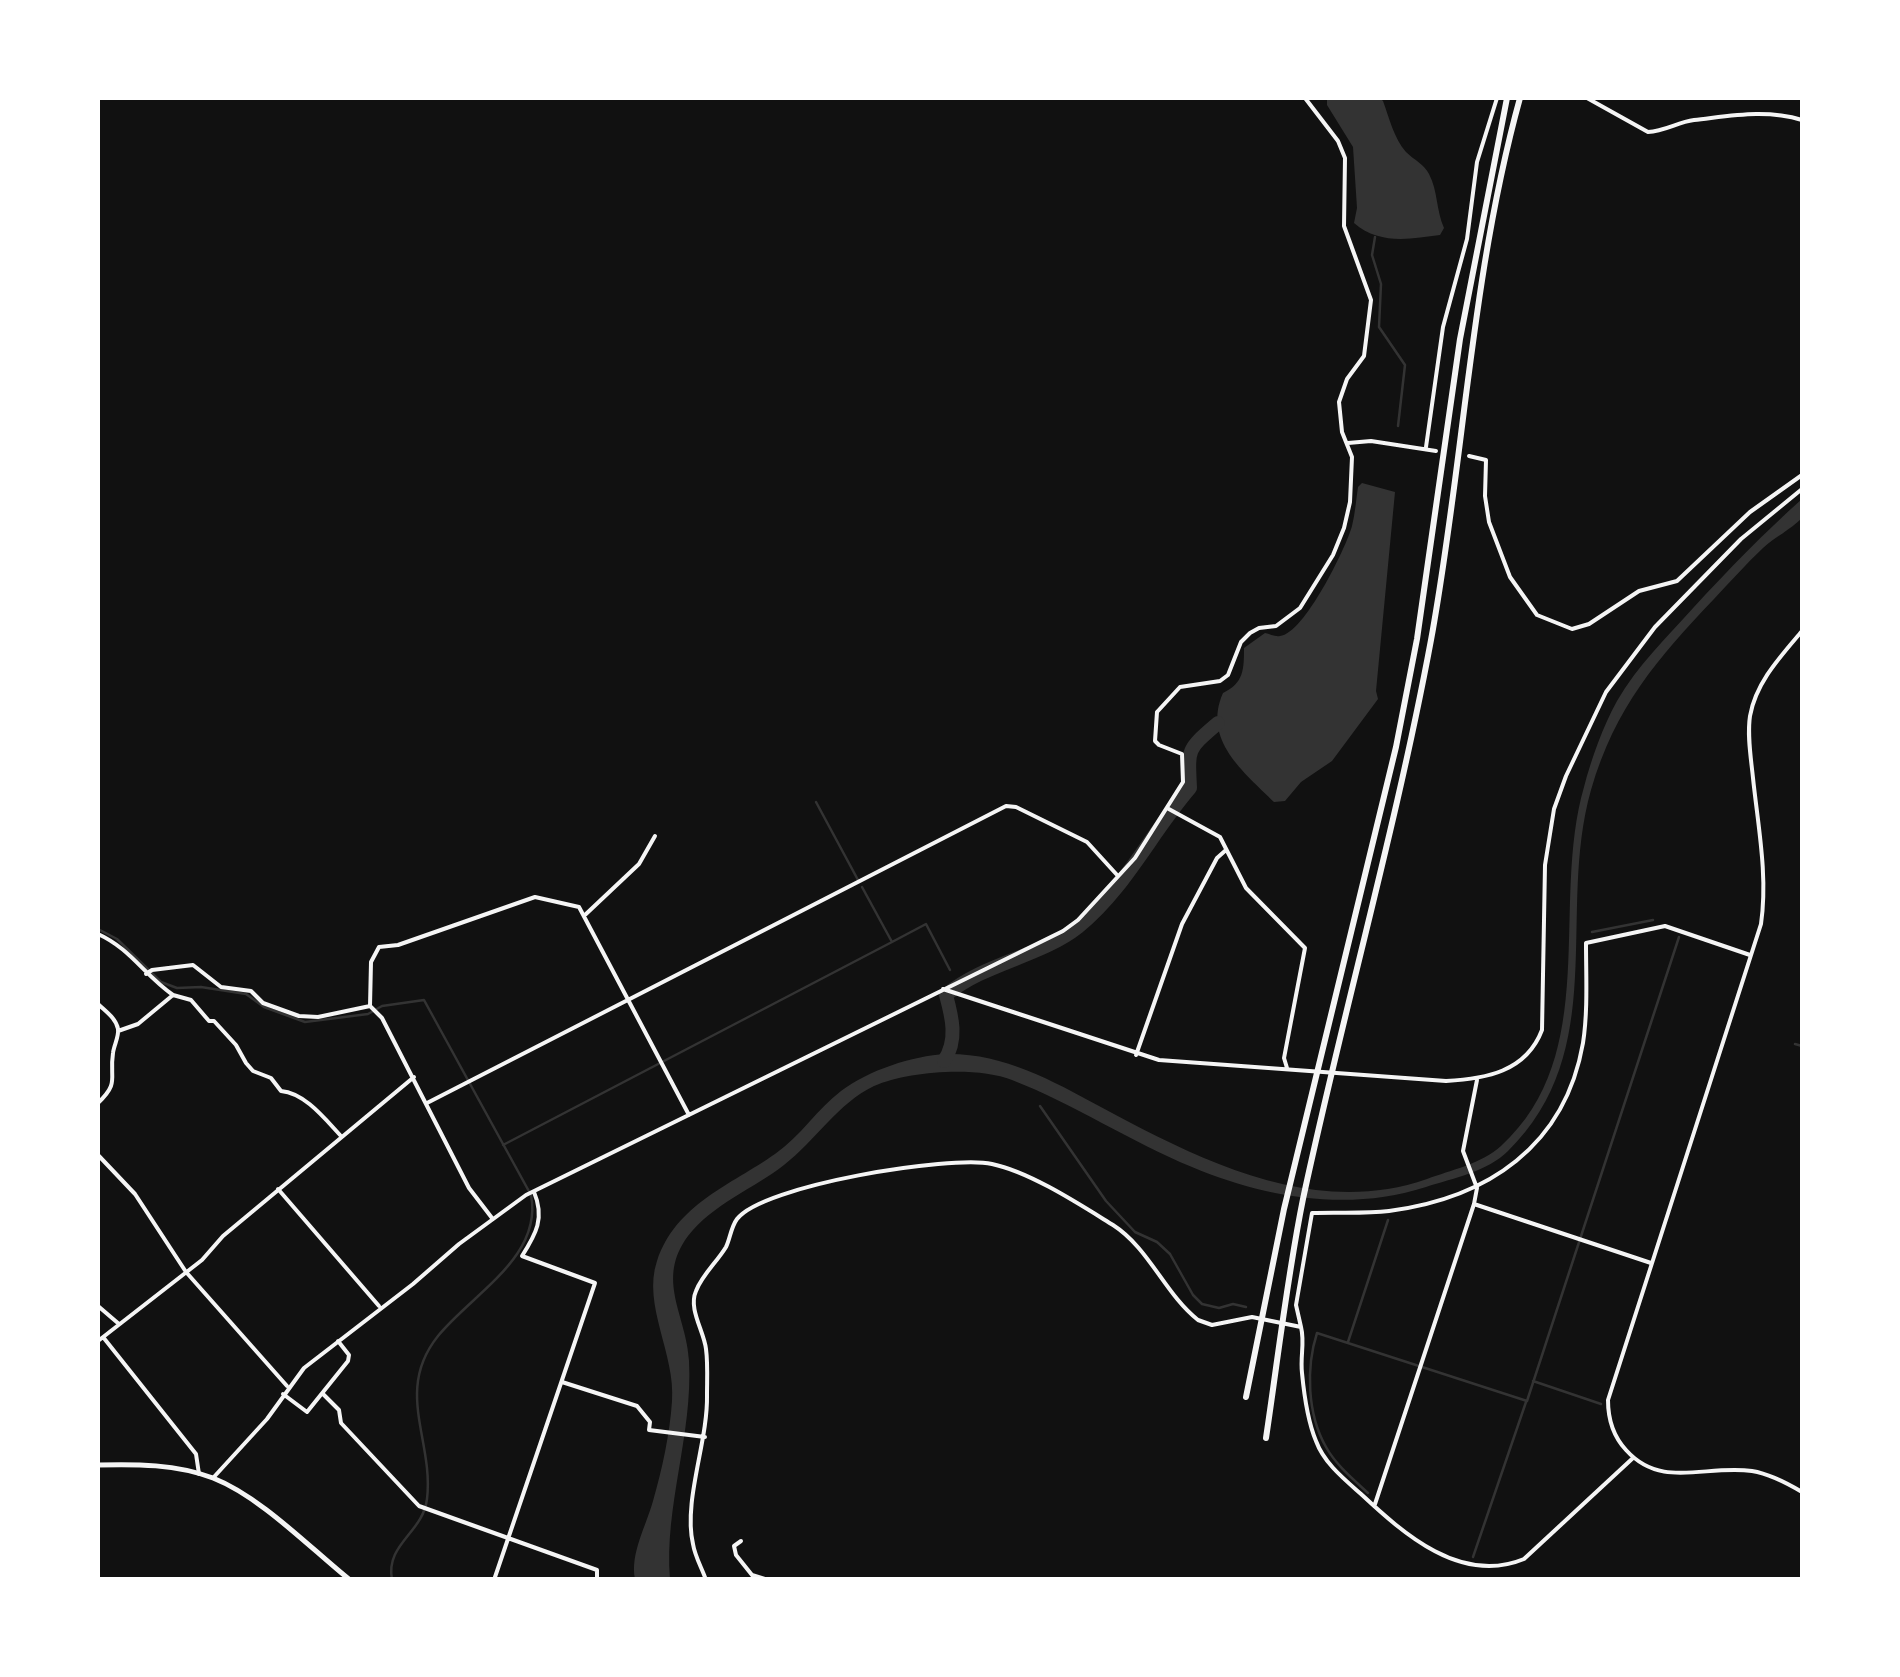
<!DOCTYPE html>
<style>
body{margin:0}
#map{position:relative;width:1900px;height:1677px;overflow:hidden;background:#111;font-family:Roboto,sans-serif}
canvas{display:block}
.frame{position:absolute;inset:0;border:100px solid #fff;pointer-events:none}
</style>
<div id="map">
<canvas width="1900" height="1677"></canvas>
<div class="frame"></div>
</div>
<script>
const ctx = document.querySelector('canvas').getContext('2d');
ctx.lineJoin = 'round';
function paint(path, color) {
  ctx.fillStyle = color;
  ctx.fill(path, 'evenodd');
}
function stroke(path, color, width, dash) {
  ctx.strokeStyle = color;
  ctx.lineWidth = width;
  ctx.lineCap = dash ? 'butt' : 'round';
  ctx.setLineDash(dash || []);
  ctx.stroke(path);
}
paint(new Path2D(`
 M 1327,98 L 1380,98 L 1383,101 C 1389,117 1394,139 1406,152 C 1414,160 1424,164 1429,174 C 1438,191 1436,210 1444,228 L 1440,235 C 1410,239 1379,245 1354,223 L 1357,208 L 1353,147 L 1327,105 Z
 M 1362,483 L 1395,492 L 1376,691 L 1378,699 L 1332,761 L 1301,782 L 1285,801 L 1274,802 C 1244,772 1202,740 1223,693 C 1244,683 1244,669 1244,648 L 1265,633 C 1270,634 1275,637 1280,636 C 1304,634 1346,548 1352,526 C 1355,514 1356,500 1358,487 Z
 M 1802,499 L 1802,518 C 1790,530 1775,537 1763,548 C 1746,564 1730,582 1714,599 C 1657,659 1615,707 1591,790 C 1556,913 1611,1050 1508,1151 C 1487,1172 1453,1178 1426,1187 C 1349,1212 1266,1198 1192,1167 C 1131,1142 1074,1104 1012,1080 C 977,1066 908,1071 874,1086 C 838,1103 815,1141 784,1165 C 753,1189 713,1204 688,1236 C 655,1280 687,1316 689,1361 C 693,1434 664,1507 670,1579 L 635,1579 C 630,1554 646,1526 653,1501 C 662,1470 670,1433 672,1401 C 676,1355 642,1305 657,1261 C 676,1204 731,1185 775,1154 C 801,1136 817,1109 841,1091 C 869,1070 912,1056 946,1054 C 1003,1053 1051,1080 1099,1106 C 1198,1159 1312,1219 1427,1179 C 1451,1170 1481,1164 1501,1146 C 1602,1054 1550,904 1584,787 C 1591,760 1603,726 1617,701 C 1637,666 1667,637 1694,607 C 1729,569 1764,533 1802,499 Z`), '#333');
stroke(new Path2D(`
 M 1375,237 L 1372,255 L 1381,284 L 1379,327 L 1405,365 L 1398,426
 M 816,802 L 858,880
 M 862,887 L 892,942 L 926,924 L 950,970
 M 98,929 L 117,939 L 161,982 L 177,988 L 201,987 L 246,994 L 264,1007 L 305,1022 L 368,1014 L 382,1006 L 424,1000 L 531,1195 C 543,1257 472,1294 438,1336 C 394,1391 434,1440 427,1499 C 423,1533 385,1544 392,1580
 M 1592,932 L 1653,920
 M 1795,1044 L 1802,1046
 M 1040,1106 L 1106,1201 L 1135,1232 L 1157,1242 L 1170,1254 L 1193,1295 L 1202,1304 L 1219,1308 L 1233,1304 L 1246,1307
 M 503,1145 L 892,942
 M 1348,1342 L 1388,1220
 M 1533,1381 L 1601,1404
 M 1368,1493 C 1353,1479 1336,1465 1326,1447 C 1307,1414 1306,1367 1317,1333 L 1527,1401 L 1679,937
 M 1473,1557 L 1526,1402`), '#333', 2.5);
stroke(new Path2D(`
 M 944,1061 C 958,1040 952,1017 946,995 C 984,963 1040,957 1078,927 C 1125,889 1151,833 1190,788 C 1188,747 1187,750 1218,723`), '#333', 14);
stroke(new Path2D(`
 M 1587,98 L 1648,132 C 1665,131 1678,122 1694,120 C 1731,116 1765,109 1802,120
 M 1348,443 L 1371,441 L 1436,451
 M 1426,447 L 1443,327 L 1467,239 L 1477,162 L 1497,98
 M 1469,456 L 1486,460 L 1485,496 L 1489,522 L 1510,577 L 1537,615 L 1572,629 L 1589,624 L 1639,591 L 1677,581 L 1750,512 L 1802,475
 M 1167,808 L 1220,837 L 1246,888 L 1305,948 L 1284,1058 L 1287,1068
 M 586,914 L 639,864 L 655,836
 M 98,934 C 131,949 144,975 173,995 L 138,1024 L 118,1031
 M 146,974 L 152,970 L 193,965 L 221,987 L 251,991 L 263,1003 L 299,1016 L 318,1017 L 370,1006
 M 943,989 L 1159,1060 L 1446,1081 C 1485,1079 1526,1072 1542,1030 L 1545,865 L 1554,809 L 1566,776 L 1606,692 L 1655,627 L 1741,539 L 1802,489
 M 173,995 L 191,1000 L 209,1021 L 214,1021 L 236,1045 L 246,1063 L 253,1071 L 271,1078 L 281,1091 C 305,1093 325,1119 341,1136
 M 98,1004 C 105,1011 116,1018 118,1029 C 119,1037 114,1045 113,1053 C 109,1079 120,1082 98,1103
 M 1136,1055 L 1182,924 L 1217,858 L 1226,850
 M 427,1103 L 1006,806 L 1016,807 L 1087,842 L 1118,876
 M 98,1155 L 135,1194 L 186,1272 L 287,1386
 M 278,1189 L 379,1306
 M 1474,1204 L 1651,1263
 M 492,1218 L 469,1188 L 382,1018 L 370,1006 L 371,962 L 379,947 L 398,945 L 535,897 L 579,907 L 689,1115
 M 98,1306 L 119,1324
 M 1301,1327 L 1296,1305 L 1312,1213 C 1337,1212 1364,1214 1389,1211 C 1488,1198 1565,1146 1583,1043 C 1588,1011 1586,976 1586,943 L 1665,926 L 1750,955
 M 103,1337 L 196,1454 L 199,1474
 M 98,1341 L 202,1260 L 223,1236 L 414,1077
 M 562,1382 L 637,1406 L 650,1422 L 649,1430 L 705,1437
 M 283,1394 L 307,1412 L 348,1361 L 349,1355 L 338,1341
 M 323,1394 L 339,1410 L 341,1423 L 419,1506 L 597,1570 L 597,1580
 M 213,1478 L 267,1419 L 304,1368 L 413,1284 L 459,1244 L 526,1195 L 1063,931 L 1078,920 L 1135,858 L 1183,782 L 1182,754 L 1159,745 L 1155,741 L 1157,712 L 1180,687 L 1220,681 L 1228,675 L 1241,642 L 1250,633 L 1259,628 L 1276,626 L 1300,608 L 1333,555 L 1344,528 L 1350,502 L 1352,457 L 1342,432 L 1339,402 L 1347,379 L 1364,356 L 1371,300 L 1344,226 L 1345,158 L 1338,141 L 1305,98
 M 1375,1504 L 1474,1204 L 1477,1188 L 1463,1151 L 1477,1080
 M 741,1541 L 734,1546 L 736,1555 L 752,1575 L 768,1580
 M 494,1580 L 595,1283 L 522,1256 C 536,1234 545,1218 534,1192
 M 706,1580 C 702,1568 695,1557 693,1544 C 683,1501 708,1442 707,1395 C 707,1380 708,1364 706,1349 C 704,1331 688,1309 696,1291 C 702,1275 717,1262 726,1247 C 730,1239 731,1227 737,1219 C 763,1185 950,1155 992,1164 C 1030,1172 1079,1204 1113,1225 C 1149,1248 1165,1294 1198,1320 L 1212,1325 L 1252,1317 L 1301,1327 C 1305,1343 1300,1356 1302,1373 C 1304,1394 1308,1422 1316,1441 C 1324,1463 1344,1479 1361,1494 C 1404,1534 1461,1585 1524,1559 L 1633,1458`), '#f5f5f5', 4);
stroke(new Path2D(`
 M 1802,631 C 1781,656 1756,682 1750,716 C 1747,736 1751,758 1753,778 C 1758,826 1768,876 1761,924 L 1608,1400 C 1608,1419 1613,1436 1626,1450 C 1662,1490 1706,1464 1752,1471 C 1770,1474 1787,1483 1802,1492`), '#f5f5f5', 4);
stroke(new Path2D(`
 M 98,1465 C 136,1464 176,1464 213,1478 C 261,1497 309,1547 350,1580`), '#f5f5f5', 5);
stroke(new Path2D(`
 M 1246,1397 L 1284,1209 L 1396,747 L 1417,639 L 1460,339 L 1507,98
 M 1266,1438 C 1278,1358 1287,1278 1303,1199 C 1343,1012 1396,828 1431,640 C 1464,460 1471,275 1520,98`), '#f5f5f5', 6);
</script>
